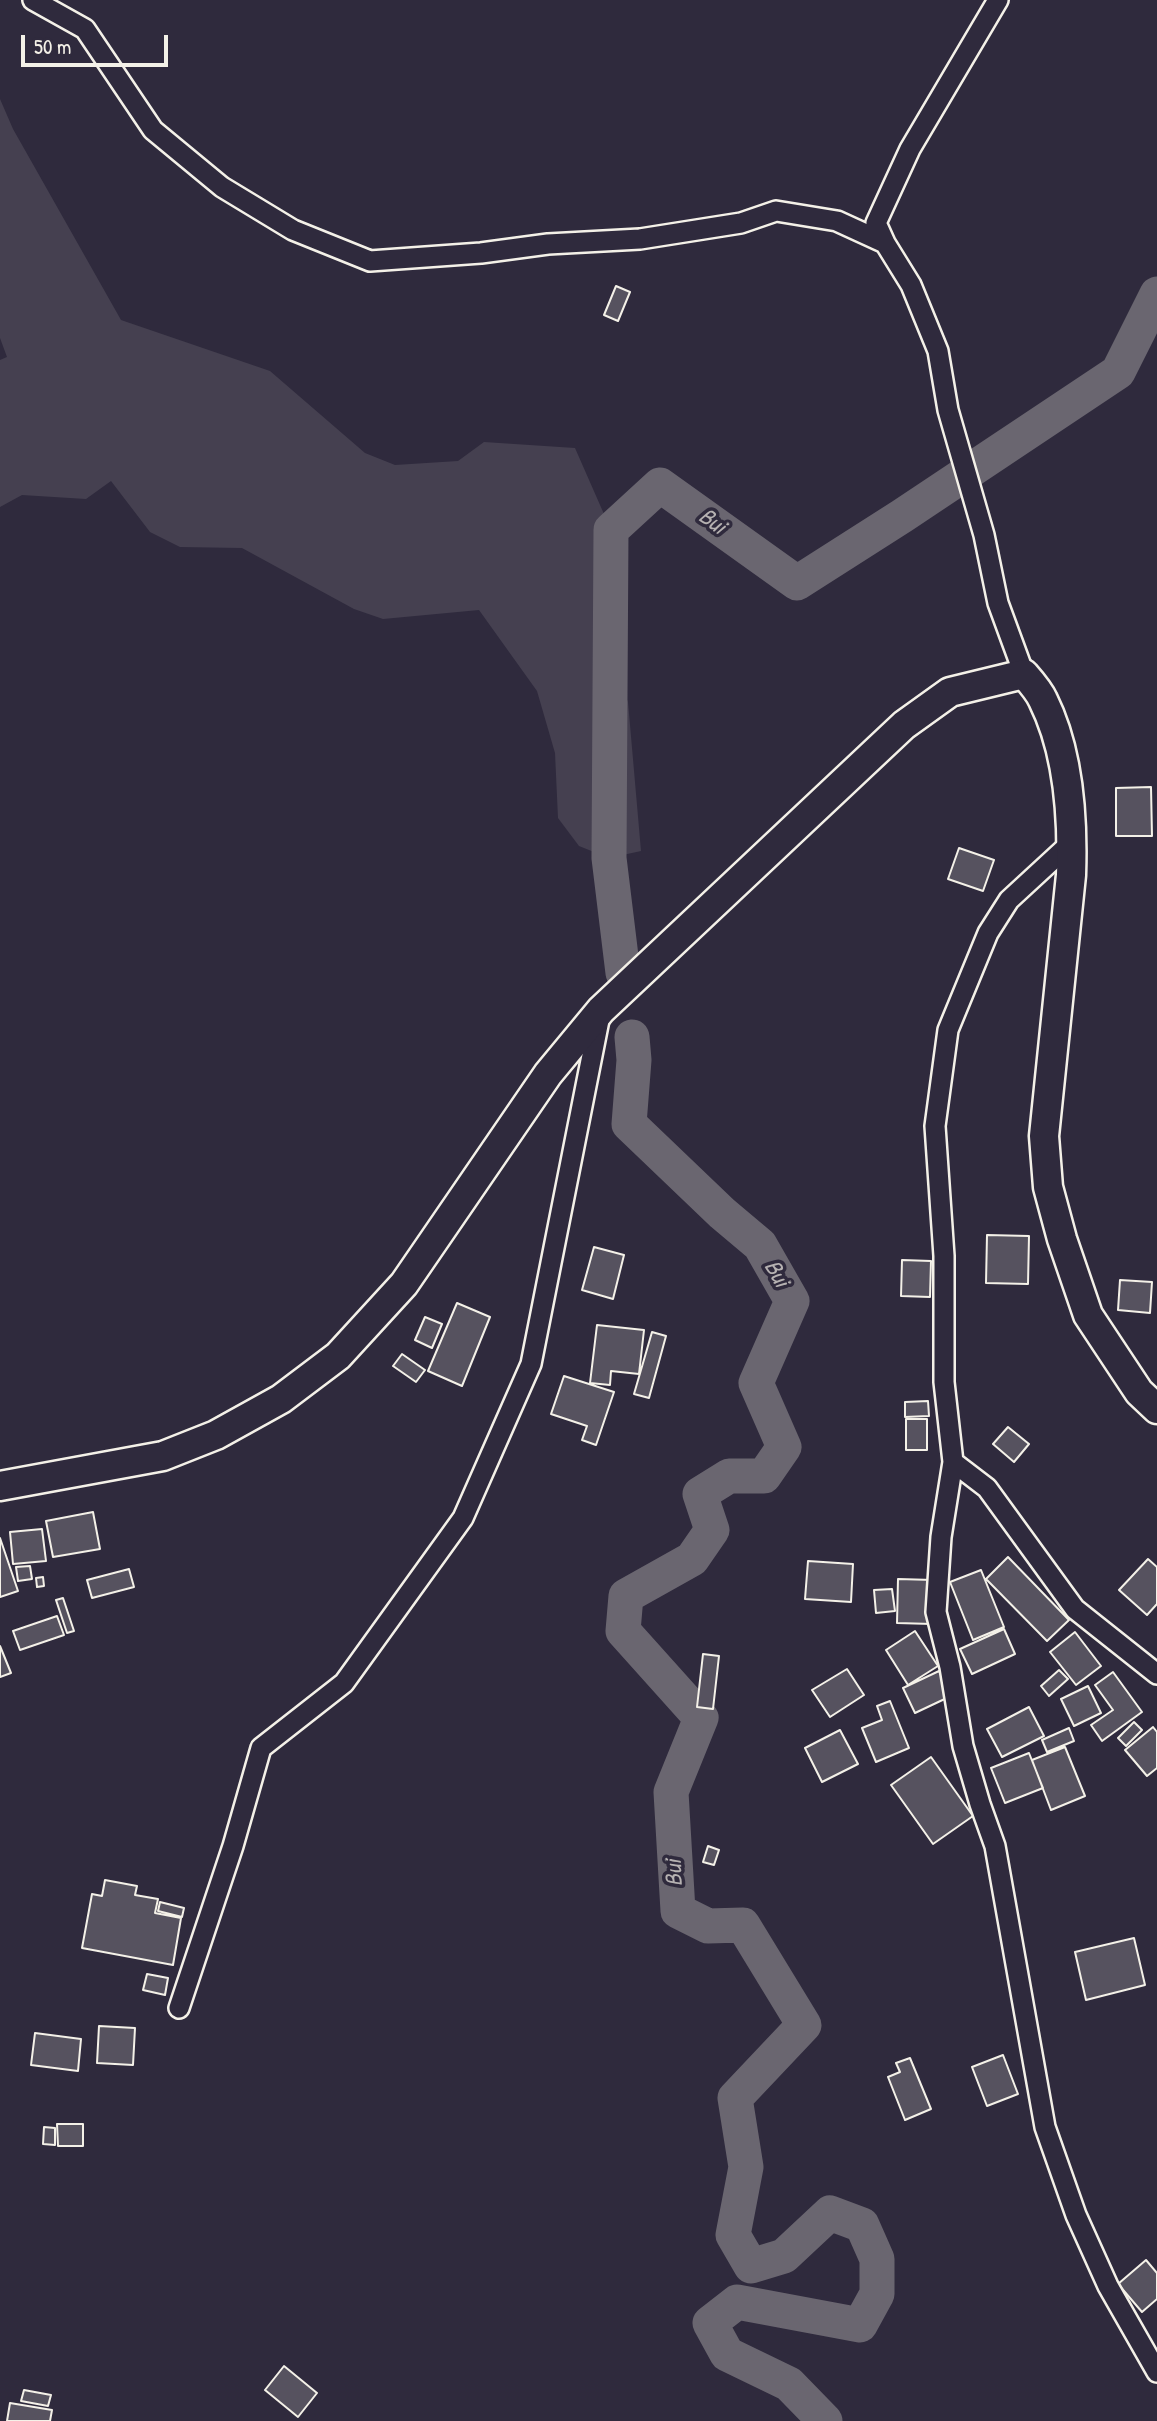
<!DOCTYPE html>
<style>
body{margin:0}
#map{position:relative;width:1157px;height:2421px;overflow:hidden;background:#2f2a3d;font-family:"Patrick Hand",sans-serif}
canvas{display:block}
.scale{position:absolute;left:21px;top:35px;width:147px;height:32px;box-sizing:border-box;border:4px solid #f4f1e8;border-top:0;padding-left:9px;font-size:21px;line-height:24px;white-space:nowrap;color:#f4f1e8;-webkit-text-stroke:5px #2f2a3d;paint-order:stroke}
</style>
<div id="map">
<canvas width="1157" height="2421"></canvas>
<div class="scale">50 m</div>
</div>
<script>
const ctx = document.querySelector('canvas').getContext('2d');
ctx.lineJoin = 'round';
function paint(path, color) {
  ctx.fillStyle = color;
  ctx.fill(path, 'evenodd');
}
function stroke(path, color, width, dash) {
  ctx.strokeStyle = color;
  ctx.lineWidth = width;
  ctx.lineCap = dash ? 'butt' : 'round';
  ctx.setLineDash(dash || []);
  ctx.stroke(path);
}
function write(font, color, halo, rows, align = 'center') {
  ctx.font = font + ' "Patrick Hand",sans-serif';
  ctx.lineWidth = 7;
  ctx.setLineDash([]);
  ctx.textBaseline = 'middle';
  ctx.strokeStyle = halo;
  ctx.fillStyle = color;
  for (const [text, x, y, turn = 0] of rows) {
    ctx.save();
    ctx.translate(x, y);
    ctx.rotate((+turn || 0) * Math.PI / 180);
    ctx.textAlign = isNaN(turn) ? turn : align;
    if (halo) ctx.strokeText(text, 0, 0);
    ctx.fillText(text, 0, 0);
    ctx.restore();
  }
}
paint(new Path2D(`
 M 0,99 L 13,129 L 121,320 L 270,371 L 365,453 L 395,465 L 458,461 L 484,442 L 575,448 L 611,530 L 595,618 L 628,702 L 641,851 L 609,858 L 579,846 L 558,818 L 555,753 L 537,691 L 479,610 L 383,619 L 354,609 L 242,548 L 180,547 L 150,532 L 111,481 L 86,499 L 22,495 L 0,507 L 0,360 L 7,357 L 0,338 Z`), '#454050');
stroke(new Path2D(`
 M 623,973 L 609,858 L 611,530 L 660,485 L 797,583 L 902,516 L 1118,372 L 1157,294
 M 632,1037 L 634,1060 L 629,1124 L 722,1213 L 760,1245 L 792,1301 L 756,1383 L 784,1447 L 764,1476 L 729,1476 L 700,1494 L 712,1530 L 692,1559 L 626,1596 L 623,1631 L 701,1718 L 671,1792 L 678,1911 L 708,1926 L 743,1925 L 804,2025 L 735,2098 L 746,2167 L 733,2235 L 751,2266 L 784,2256 L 830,2213 L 862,2225 L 877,2259 L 877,2294 L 860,2325 L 737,2302 L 710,2323 L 727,2354 L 789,2384 L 825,2421`), '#6a6670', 35);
const building = new Path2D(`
 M 616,286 L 630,292 L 618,321 L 604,315 Z
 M 1151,787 L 1152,836 L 1116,836 L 1116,788 Z
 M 959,848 L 994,860 L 983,891 L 948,879 Z
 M 987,1235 L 1029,1236 L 1028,1284 L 986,1283 Z
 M 594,1247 L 624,1255 L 613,1299 L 582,1290 Z
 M 902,1260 L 931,1261 L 930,1297 L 901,1296 Z
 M 1120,1280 L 1152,1282 L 1150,1313 L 1118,1310 Z
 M 457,1303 L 490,1317 L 462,1386 L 428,1371 Z
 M 425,1317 L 442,1324 L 432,1348 L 415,1340 Z
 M 597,1325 L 644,1330 L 639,1374 L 611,1371 L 610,1385 L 590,1383 Z
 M 652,1332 L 666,1336 L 649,1398 L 634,1394 Z
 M 402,1354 L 425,1370 L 416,1382 L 393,1366 Z
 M 564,1376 L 614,1392 L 596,1445 L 582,1440 L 587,1426 L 551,1414 Z
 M 928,1401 L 929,1416 L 905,1417 L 905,1402 Z
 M 906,1419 L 927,1419 L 927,1450 L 906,1450 Z
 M 1008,1427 L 1029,1444 L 1014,1462 L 993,1444 Z
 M 93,1512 L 100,1549 L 53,1557 L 46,1521 Z
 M 42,1529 L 46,1561 L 13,1564 L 10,1532 Z
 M 0,1538 L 18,1591 L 0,1597 Z
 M 1008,1557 L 1069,1620 L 1047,1641 L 986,1579 Z
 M 1148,1559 L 1157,1567 L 1157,1604 L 1147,1615 L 1119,1590 Z
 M 808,1561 L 853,1564 L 851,1602 L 805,1599 Z
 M 30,1566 L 32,1579 L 18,1581 L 16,1567 Z
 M 129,1569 L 134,1587 L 92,1598 L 87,1580 Z
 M 981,1570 L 1004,1627 L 973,1640 L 950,1582 Z
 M 43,1577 L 44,1586 L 37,1587 L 36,1578 Z
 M 898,1579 L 933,1580 L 932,1624 L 897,1623 Z
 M 892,1589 L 895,1611 L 876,1613 L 874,1590 Z
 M 63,1598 L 74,1631 L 67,1633 L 56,1600 Z
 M 57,1616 L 64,1635 L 20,1650 L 13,1631 Z
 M 1004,1629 L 1015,1654 L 972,1674 L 960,1649 Z
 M 915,1631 L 938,1666 L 908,1685 L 886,1650 Z
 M 1075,1632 L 1101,1666 L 1076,1685 L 1050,1652 Z
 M 0,1646 L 11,1673 L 0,1677 Z
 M 703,1654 L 719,1656 L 713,1709 L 697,1707 Z
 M 847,1669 L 864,1695 L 830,1717 L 812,1690 Z
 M 1059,1670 L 1068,1679 L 1049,1696 L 1041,1686 Z
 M 939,1671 L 951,1696 L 915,1713 L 903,1688 Z
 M 1113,1672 L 1142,1712 L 1102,1741 L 1091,1725 L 1113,1710 L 1095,1685 Z
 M 1088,1686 L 1101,1713 L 1074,1726 L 1061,1699 Z
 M 890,1701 L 909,1748 L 876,1762 L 862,1728 L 882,1720 L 877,1706 Z
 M 1029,1707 L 1044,1736 L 1002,1757 L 987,1729 Z
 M 1134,1722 L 1142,1730 L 1126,1746 L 1118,1738 Z
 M 1153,1727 L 1157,1732 L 1157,1768 L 1147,1776 L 1125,1750 Z
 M 1069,1728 L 1074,1741 L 1047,1752 L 1042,1740 Z
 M 840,1730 L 858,1764 L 822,1782 L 805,1748 Z
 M 1065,1747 L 1085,1796 L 1051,1810 L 1032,1760 Z
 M 1029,1753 L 1043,1788 L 1005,1803 L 991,1768 Z
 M 931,1757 L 973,1816 L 933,1844 L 891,1785 Z
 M 708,1846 L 719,1850 L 714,1865 L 703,1862 Z
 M 105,1880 L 137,1886 L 135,1895 L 158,1899 L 155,1913 L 181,1918 L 173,1965 L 82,1948 L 92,1894 L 102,1896 Z
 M 160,1902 L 184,1908 L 182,1917 L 158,1911 Z
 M 1134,1938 L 1145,1985 L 1086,2000 L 1075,1952 Z
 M 147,1974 L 168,1978 L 165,1995 L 143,1990 Z
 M 99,2026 L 135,2028 L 133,2065 L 97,2063 Z
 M 35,2033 L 81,2039 L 78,2071 L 31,2065 Z
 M 1003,2055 L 1018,2094 L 987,2106 L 972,2067 Z
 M 910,2058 L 931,2109 L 905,2120 L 888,2077 L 900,2072 L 896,2063 Z
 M 57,2124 L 83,2124 L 83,2146 L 58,2146 Z
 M 44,2127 L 55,2128 L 55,2145 L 43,2144 Z
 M 1146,2260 L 1157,2273 L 1157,2299 L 1142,2312 L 1118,2284 Z
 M 284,2366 L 317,2393 L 298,2417 L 265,2390 Z
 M 24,2390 L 51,2395 L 48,2406 L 21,2401 Z
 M 10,2403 L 52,2410 L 50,2421 L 7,2421 Z`);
paint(building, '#56525f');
stroke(building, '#f4f1e8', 2);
const street = new Path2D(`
 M 33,0 L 85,29 L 153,130 L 222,187 L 293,230 L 370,261 L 481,253 L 548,244 L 640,239 L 741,223 L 776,211 L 837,221 L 885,243
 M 998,0 L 910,149 L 876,223 L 885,243 L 911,285 L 938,351 L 948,410 L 984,535 L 998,603 L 1024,674
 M 1073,841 L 1009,900 L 988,933 L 948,1030 L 935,1126 L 944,1256 L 944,1382 L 953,1462 L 987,1488 L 1075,1609 L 1157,1674
 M 953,1462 L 941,1537 L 936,1612 L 950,1667 L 963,1746 L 980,1804 L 995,1846 L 1045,2127 L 1076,2215 L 1108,2286 L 1157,2372
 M 179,2008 L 233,1846 L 261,1748 L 344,1683 L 463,1518 L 531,1364 L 600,1015`);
const secondary = new Path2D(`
 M 0,1486 L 163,1456 L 216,1435 L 281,1399 L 338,1356 L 404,1284 L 548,1074 L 601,1010 L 904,725 L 950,692 L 1024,674 C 1031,682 1039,691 1043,700 C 1069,752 1073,819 1071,875 L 1044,1136 L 1048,1187 L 1062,1239 L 1088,1315 L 1139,1392 L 1157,1409`);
stroke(street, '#f4f1e8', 24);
stroke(secondary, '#f4f1e8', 33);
stroke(street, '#2f2a3d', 19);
stroke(secondary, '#2f2a3d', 28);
write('italic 24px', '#b6b2b2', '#2f2a3d', [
 ["Bui",712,522,36],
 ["Bui",776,1274,60],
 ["Bui",675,1873,-93]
]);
</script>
